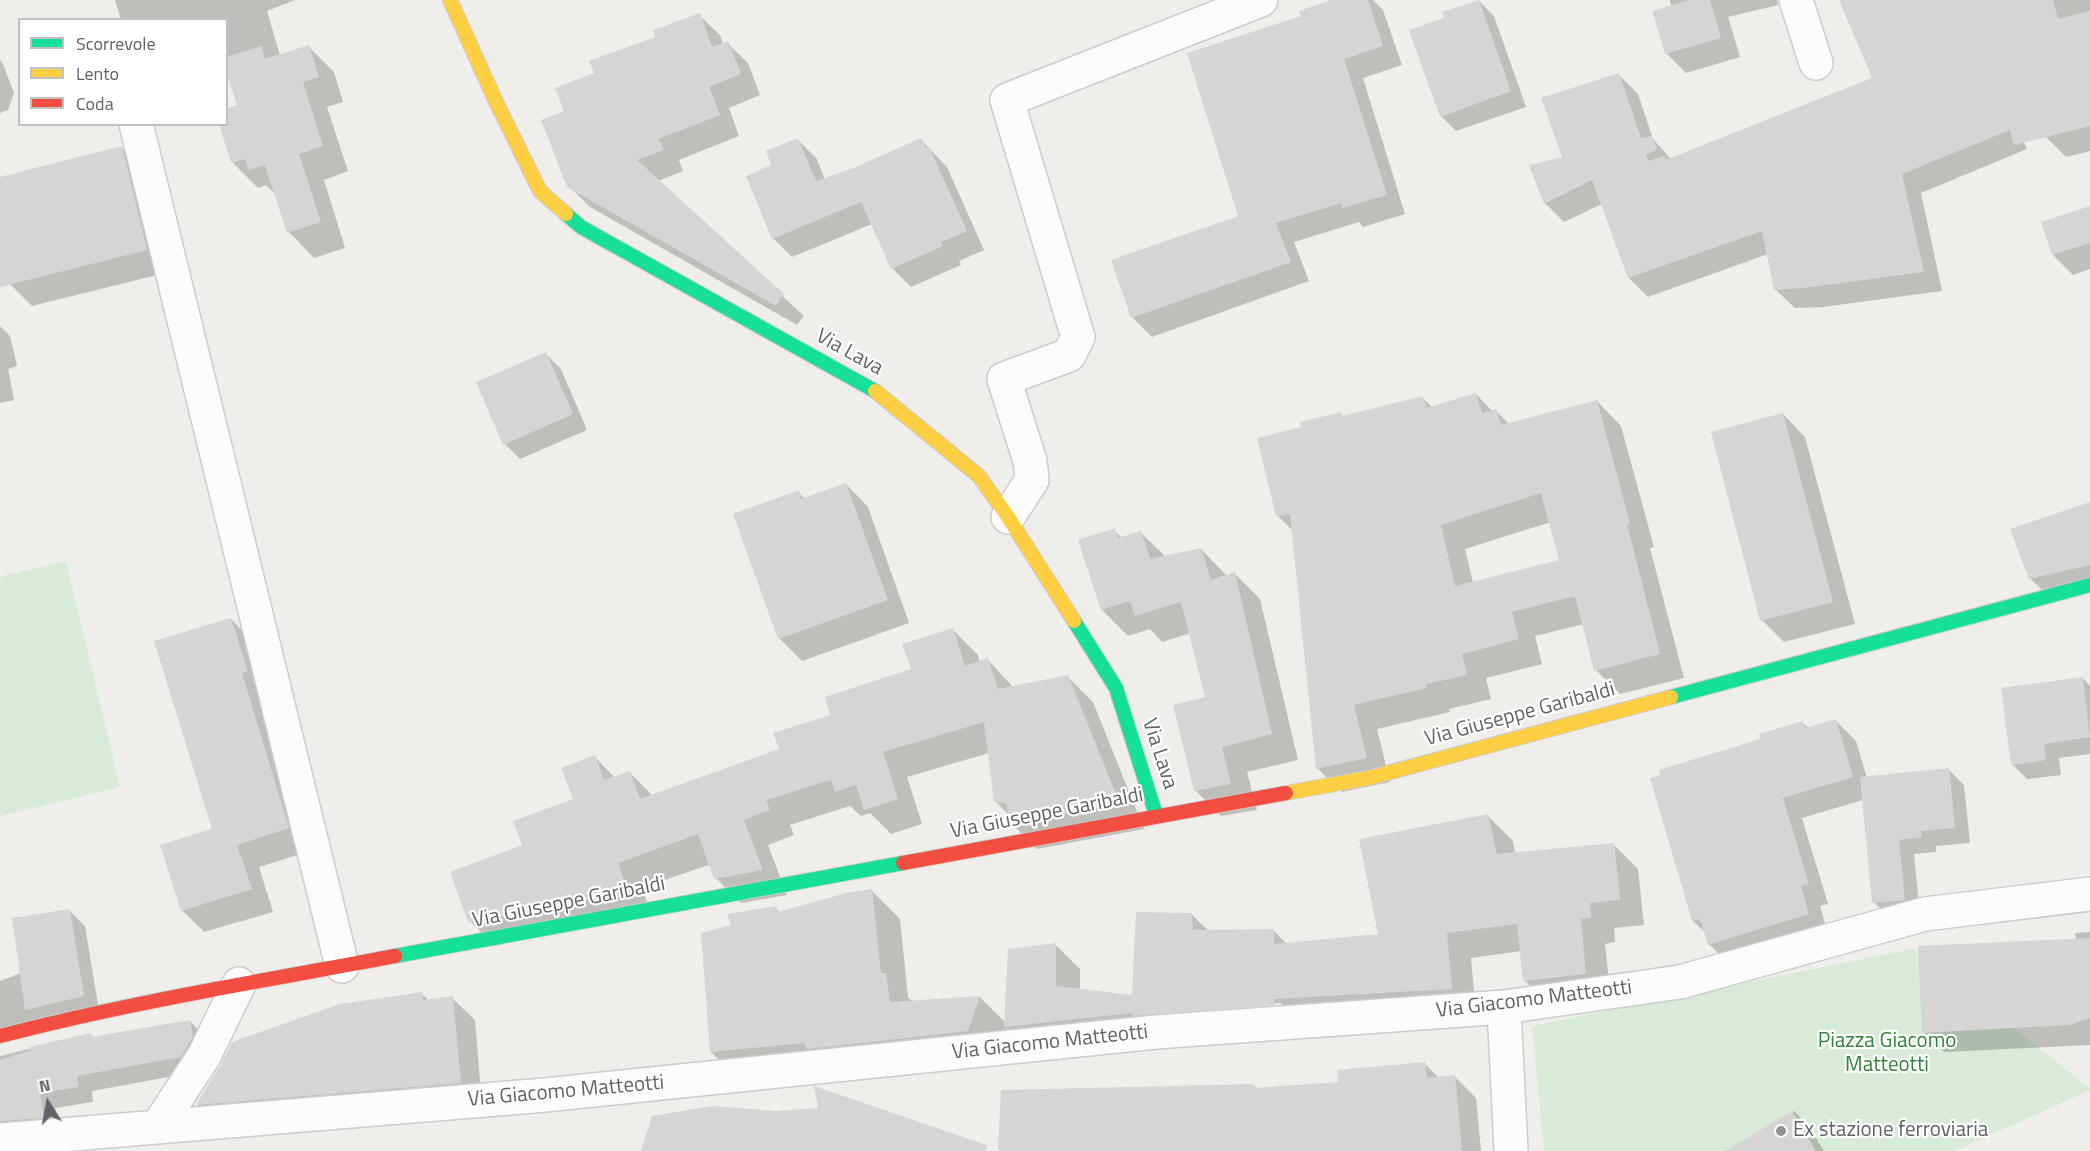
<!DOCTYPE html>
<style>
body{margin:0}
#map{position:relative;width:2090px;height:1151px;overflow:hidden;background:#efeeea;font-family:"Titillium Web",sans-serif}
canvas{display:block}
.legend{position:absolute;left:18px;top:18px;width:210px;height:108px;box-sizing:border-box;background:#fff;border:2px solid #bfc1c3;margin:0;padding:8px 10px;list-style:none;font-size:18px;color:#5f6368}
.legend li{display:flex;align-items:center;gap:12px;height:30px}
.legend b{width:30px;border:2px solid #bfc1c3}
.north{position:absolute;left:18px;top:1073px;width:60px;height:60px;-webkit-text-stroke:4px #fff;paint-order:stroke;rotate:349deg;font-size:16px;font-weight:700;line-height:24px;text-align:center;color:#5f6368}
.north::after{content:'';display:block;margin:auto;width:21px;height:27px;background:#5f6368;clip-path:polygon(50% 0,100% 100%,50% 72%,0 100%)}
</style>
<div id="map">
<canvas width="2090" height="1151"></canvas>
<ul class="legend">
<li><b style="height:8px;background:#16e098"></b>Scorrevole</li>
<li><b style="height:8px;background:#ffcf43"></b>Lento</li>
<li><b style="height:8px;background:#f24e42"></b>Coda</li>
</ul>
<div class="north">N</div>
</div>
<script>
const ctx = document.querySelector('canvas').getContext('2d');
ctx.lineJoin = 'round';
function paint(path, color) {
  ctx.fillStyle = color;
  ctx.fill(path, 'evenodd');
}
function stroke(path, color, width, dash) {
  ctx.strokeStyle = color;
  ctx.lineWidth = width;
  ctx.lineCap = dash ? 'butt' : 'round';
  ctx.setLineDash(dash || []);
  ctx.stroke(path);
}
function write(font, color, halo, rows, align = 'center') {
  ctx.font = font + ' "Titillium Web",sans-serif';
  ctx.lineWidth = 4.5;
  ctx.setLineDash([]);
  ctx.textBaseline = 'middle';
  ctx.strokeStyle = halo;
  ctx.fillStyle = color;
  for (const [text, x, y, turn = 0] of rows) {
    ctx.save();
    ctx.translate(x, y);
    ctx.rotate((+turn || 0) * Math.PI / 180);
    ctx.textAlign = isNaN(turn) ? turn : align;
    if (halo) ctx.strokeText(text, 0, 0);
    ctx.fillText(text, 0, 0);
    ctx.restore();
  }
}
paint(new Path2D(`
 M 66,561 L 120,787 L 0,816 L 0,577 Z
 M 1912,949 L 2090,1088 L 2090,1090 L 1955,1151 L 1544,1151 L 1532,1026 Z`), '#d8ebd6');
paint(new Path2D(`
 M 115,0 L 295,0 L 267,11 L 280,55 L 308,46 L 334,72 L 343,102 L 327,107 L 348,171 L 324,180 L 345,248 L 314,258 L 289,232 L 276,195 L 266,185 L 258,188 L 232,162 L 226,124 L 239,106 L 226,56 L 226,20 L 121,20 Z
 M 1336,0 L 1373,0 L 1383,10 L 1402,65 L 1363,78 L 1405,214 L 1363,227 L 1359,222 L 1294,242 L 1309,281 L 1152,337 L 1133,318 L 1113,261 L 1240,217 L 1303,17 Z
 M 1670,0 L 1777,0 L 1778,5 L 1728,17 L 1740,57 L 1686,73 L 1666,53 L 1671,7 Z
 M 1841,0 L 1965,0 L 2027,149 L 1921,193 L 1942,291 L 1823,307 L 1795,308 L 1775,289 L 1768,254 L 1648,297 L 1629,278 L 1602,204 L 1564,222 L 1545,203 L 1564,158 L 1619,75 L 1638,94 L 1653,139 L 1671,159 L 1874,79 Z
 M 2011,0 L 2090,0 L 2090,151 L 2066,157 L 2046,137 Z
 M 1479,1 L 1494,16 L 1526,107 L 1456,131 L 1441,116 L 1446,18 Z
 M 699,15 L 720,35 L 723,44 L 727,43 L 748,63 L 760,95 L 729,108 L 739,136 L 679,160 L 683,171 L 658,181 L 804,316 L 797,325 L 590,207 L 569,186 L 566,112 L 596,73 Z
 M 0,60 L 3,64 L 14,93 L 8,110 L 0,113 Z
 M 798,140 L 817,159 L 825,180 L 857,168 L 921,140 L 947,167 L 984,250 L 959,261 L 961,265 L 911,287 L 892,268 L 872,224 L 792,257 L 773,238 L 748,176 L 773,166 Z
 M 122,148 L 144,170 L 169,272 L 32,306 L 10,284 L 0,245 L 0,179 Z
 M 2090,208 L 2090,269 L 2073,275 L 2053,255 Z
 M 0,326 L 10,336 L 17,366 L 8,369 L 14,400 L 0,403 Z
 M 546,354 L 561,369 L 587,430 L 520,459 L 505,444 Z
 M 1476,394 L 1493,412 L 1496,411 L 1509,424 L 1597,401 L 1621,426 L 1654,547 L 1650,548 L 1684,678 L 1620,694 L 1596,670 L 1584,624 L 1535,636 L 1542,664 L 1486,678 L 1491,699 L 1449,709 L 1450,712 L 1377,729 L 1390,782 L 1342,792 L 1317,768 L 1293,531 L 1277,515 L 1303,428 L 1340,414 L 1343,417 L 1422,398 L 1432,407 ZM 1551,522 L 1561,561 L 1473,583 L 1465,549 Z
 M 1783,414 L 1805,437 L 1855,624 L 1784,642 L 1762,620 Z
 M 846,484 L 868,507 L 909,623 L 802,661 L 779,638 L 798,492 L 805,499 Z
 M 2090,503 L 2090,592 L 2053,601 L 2030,578 Z
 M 1114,530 L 1122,538 L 1140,532 L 1166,557 L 1201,549 L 1227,576 L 1234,573 L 1260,599 L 1298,760 L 1247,772 L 1257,810 L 1221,816 L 1195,790 L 1207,698 L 1191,633 L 1162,642 L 1150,629 L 1128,636 L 1102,610 Z
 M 231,619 L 253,642 L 310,851 L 259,867 L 273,912 L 204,932 L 182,910 L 214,830 Z
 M 953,630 L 978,655 L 980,663 L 988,660 L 1014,688 L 1067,676 L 1093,702 L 1144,829 L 1037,849 L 1012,824 L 1011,817 L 995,801 L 989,753 L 907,777 L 922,824 L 891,834 L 870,813 L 861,816 L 850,806 L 790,825 L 794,835 L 768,845 L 787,895 L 741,903 L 716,878 L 711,864 L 642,888 L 650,911 L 495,946 L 470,921 L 524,846 L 575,800 L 595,757 L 615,778 L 630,773 L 653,796 L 780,750 L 832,716 L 913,670 Z
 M 2083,678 L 2090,686 L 2090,754 L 2059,758 L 2061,775 L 2027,779 L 2012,764 Z
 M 1836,721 L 1856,741 L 1867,778 L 1948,769 L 1964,785 L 1970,843 L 1936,846 L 1936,852 L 1914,854 L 1920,915 L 1889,917 L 1874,902 L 1863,800 L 1802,818 L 1828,904 L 1820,906 L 1828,934 L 1729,964 L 1709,944 L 1706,933 L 1693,921 L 1762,740 L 1803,723 L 1809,728 Z
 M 1488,816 L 1513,841 L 1515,853 L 1613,844 L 1638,869 L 1644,925 L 1614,928 L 1615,942 L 1605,944 L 1611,999 L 1549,1005 L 1524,980 L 1521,951 L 1471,958 L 1476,1013 L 1031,1051 L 1007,1028 L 997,1059 L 739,1080 L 711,1052 L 733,926 L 775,907 L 781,913 L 872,891 L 900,919 L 908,997 L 913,1002 L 980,997 L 1006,1023 L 1055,944 L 1080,969 L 1080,991 L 1134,996 L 1191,914 L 1209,931 L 1273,930 L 1287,944 L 1379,935 ZM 1282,1003 L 1282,1006 L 1157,1015 L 1157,1012 Z
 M 70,911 L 85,926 L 99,1011 L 0,1041 L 0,981 L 21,973 Z
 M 2090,932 L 2090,1045 L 1944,1052 L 1924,1032 L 2076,940 L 2075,933 Z
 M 422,994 L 429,1001 L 452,998 L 475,1020 L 482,1105 L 220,1127 L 198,1105 Z
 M 190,1021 L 205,1037 L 196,1072 L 92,1091 L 93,1102 L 55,1108 L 59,1132 L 0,1145 L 0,1056 L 90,1034 L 94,1038 Z
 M 1425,1064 L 1439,1078 L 1454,1076 L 1476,1098 L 1481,1151 L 1000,1151 L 1253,1085 L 1258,1090 L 1340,1083 Z
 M 1794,1111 L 1809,1127 L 1824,1151 L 1728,1151 Z`), '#0003');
paint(new Path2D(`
 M 1331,0 L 1368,0 L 1383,46 L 1344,59 L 1387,195 L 1342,208 L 1341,203 L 1276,223 L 1291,262 L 1131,318 L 1111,260 L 1238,216 L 1187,53 L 1301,16 L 1299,11 Z
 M 1479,0 L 1511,91 L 1440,117 L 1409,30 L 1444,18 L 1442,12 Z
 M 1689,0 L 1710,0 L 1721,38 L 1665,54 L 1652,11 Z
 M 1839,0 L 2053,0 L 2058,19 L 2090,11 L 2090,126 L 2014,145 L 2010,130 L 1902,174 L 1924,272 L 1803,288 L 1774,290 L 1762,231 L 1628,278 L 1592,180 L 1544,204 L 1529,165 L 1562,157 L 1541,98 L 1619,73 L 1641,138 L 1652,136 L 1657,149 L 1646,155 L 1648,161 L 1664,156 L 1665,160 L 1872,78 Z
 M 700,13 L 712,47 L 728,41 L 741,74 L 709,87 L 720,115 L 659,139 L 664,150 L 637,160 L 784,294 L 776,306 L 567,187 L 541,120 L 564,111 L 555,88 L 594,73 L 589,61 L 655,37 L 653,30 Z
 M 309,45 L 319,77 L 303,82 L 323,146 L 299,154 L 321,222 L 287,233 L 265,165 L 249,170 L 245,159 L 231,163 L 219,124 L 226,124 L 226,109 L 237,105 L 226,72 L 226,57 L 261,46 L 265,59 Z
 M 798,138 L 816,181 L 856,167 L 921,138 L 926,148 L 929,147 L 967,231 L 941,242 L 943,246 L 891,269 L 861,202 L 772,239 L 746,176 L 771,165 L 766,151 Z
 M 122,146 L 147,250 L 0,287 L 0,177 Z
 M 2090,206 L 2090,243 L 2052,255 L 2041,222 Z
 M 546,352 L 573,414 L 503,445 L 476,382 Z
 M 1476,393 L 1482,413 L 1496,409 L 1501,425 L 1597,400 L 1630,523 L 1627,524 L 1660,654 L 1594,671 L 1575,596 L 1512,612 L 1519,639 L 1462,654 L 1467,675 L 1426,684 L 1426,688 L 1354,705 L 1367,758 L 1316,769 L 1290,514 L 1276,516 L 1257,438 L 1301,427 L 1300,422 L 1341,412 L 1342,416 L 1423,396 L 1426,408 ZM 1541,493 L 1559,560 L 1455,586 L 1441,525 Z
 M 1783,413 L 1833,602 L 1760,621 L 1711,432 Z
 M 846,483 L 888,600 L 778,639 L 733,514 L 799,490 L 801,499 Z
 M 2090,502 L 2090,565 L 2029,579 L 2010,529 Z
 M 1115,528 L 1118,538 L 1141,531 L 1150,559 L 1201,548 L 1211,580 L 1235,572 L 1272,734 L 1222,747 L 1231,784 L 1194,791 L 1173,705 L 1205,697 L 1181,602 L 1135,616 L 1130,601 L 1101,610 L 1078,540 Z
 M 231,618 L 248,671 L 242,673 L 289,828 L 237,845 L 252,889 L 181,911 L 160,845 L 212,829 L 154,641 Z
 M 953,628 L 965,666 L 988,658 L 998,689 L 1068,675 L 1120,804 L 1011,824 L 1006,803 L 994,802 L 984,722 L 883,752 L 898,799 L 864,810 L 856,785 L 835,792 L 831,780 L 766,800 L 770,810 L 744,820 L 763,870 L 714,879 L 698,834 L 618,863 L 626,886 L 572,905 L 468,922 L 450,872 L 522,845 L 513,821 L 573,799 L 561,768 L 595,755 L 604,780 L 630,771 L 640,799 L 779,749 L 773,733 L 830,715 L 825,697 L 911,669 L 902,644 Z
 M 2083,677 L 2090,737 L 2044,744 L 2046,760 L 2011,765 L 2001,688 Z
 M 1836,719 L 1853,777 L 1783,798 L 1809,884 L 1801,886 L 1809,914 L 1708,945 L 1700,919 L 1692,921 L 1650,778 L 1660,775 L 1659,770 L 1760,739 L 1759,734 L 1803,721 L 1805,728 Z
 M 1949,768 L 1955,828 L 1921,831 L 1922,837 L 1899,840 L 1905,900 L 1872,903 L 1860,777 Z
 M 1488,814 L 1497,854 L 1614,843 L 1620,900 L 1590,903 L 1591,918 L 1581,919 L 1586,974 L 1523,981 L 1517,924 L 1447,933 L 1452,989 L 1274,999 L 1274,1005 L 1131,1016 L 1132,1013 L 1004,1027 L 1008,949 L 1056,943 L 1056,986 L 1132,995 L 1136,912 L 1192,913 L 1193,930 L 1274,929 L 1274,944 L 1378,934 L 1359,839 Z
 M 872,889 L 881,973 L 886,973 L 890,1002 L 980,996 L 968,1031 L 807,1049 L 805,1043 L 710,1052 L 701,933 L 731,925 L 727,914 L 776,906 L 778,912 L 850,892 Z
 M 70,909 L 84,996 L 25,1010 L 12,918 Z
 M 2090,938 L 2090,1018 L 2070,1025 L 1922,1033 L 1918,946 Z
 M 422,992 L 423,1000 L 453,996 L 461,1083 L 196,1105 L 221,1064 L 232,1042 L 340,1004 Z
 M 190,1020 L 193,1036 L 181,1057 L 77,1076 L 79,1087 L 40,1093 L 44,1118 L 0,1121 L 0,1060 L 31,1050 L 30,1047 L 90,1033 L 91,1037 Z
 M 1425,1062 L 1427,1078 L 1455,1075 L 1462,1151 L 998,1151 L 1001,1090 L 1254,1084 L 1254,1088 L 1338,1082 L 1337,1070 Z
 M 814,1086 L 987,1145 L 986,1151 L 641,1151 L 652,1116 L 712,1106 L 776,1111 L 818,1108 Z
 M 1792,1111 L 1816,1151 L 1725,1151 Z`), '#d6d5d3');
const street = new Path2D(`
 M 1796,0 L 1816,63
 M 136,124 L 342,966
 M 1008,517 L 1032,480 L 1030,461 L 1004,379 L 1069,355 L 1078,337 L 1007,100 L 1261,0
 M 1504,1007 L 1511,1151
 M 158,1126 L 204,1056 L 239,984
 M 0,1140 L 545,1095 L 1156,1032 L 1504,1007 L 1680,982 L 1925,914 L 2090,894`);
const fast = new Path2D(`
 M 566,214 L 581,227 L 875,391
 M 1074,621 L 1116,688 L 1156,815
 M 1671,697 L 2090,585
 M 395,956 L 903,863`);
const slow = new Path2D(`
 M 450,0 L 496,102 L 540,191 L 566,214
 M 875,391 L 979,476 L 1008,517 L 1074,621
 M 1286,793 L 1368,778 L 1671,697`);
const jam = new Path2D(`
 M 903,863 L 1286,793
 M 0,1036 C 130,1002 263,981 395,956`);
stroke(street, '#cbcccc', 36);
stroke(fast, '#cacacb', 16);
stroke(slow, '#cacacb', 16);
stroke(jam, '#cacacb', 16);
stroke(street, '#fdfcfc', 33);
stroke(fast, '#16e098', 14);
stroke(slow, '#ffcf43', 14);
stroke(jam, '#f24e42', 14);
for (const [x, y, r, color] of [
 [1781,1131,6,"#919496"]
]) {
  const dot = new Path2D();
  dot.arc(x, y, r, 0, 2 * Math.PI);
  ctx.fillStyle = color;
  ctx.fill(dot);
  stroke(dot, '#fff', 2);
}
write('21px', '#5f6368', '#fff', [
 ["Via Lava",849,353,29],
 ["Via Giuseppe Garibaldi",1520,715,-15],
 ["Via Lava",1159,754,72],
 ["Via Giuseppe Garibaldi",1047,814,-11],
 ["Via Giuseppe Garibaldi",569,903,-11],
 ["Via Giacomo Matteotti",1534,1000,-7],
 ["Via Giacomo Matteotti",1050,1043,-6],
 ["Via Giacomo Matteotti",566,1092,-5]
]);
write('21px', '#348238', '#fff', [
 ["Piazza Giacomo",1887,1042],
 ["Matteotti",1887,1066]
]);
write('21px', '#5f6368', '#fff', [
 ["Ex stazione ferroviaria",1793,1131]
], 'left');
</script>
